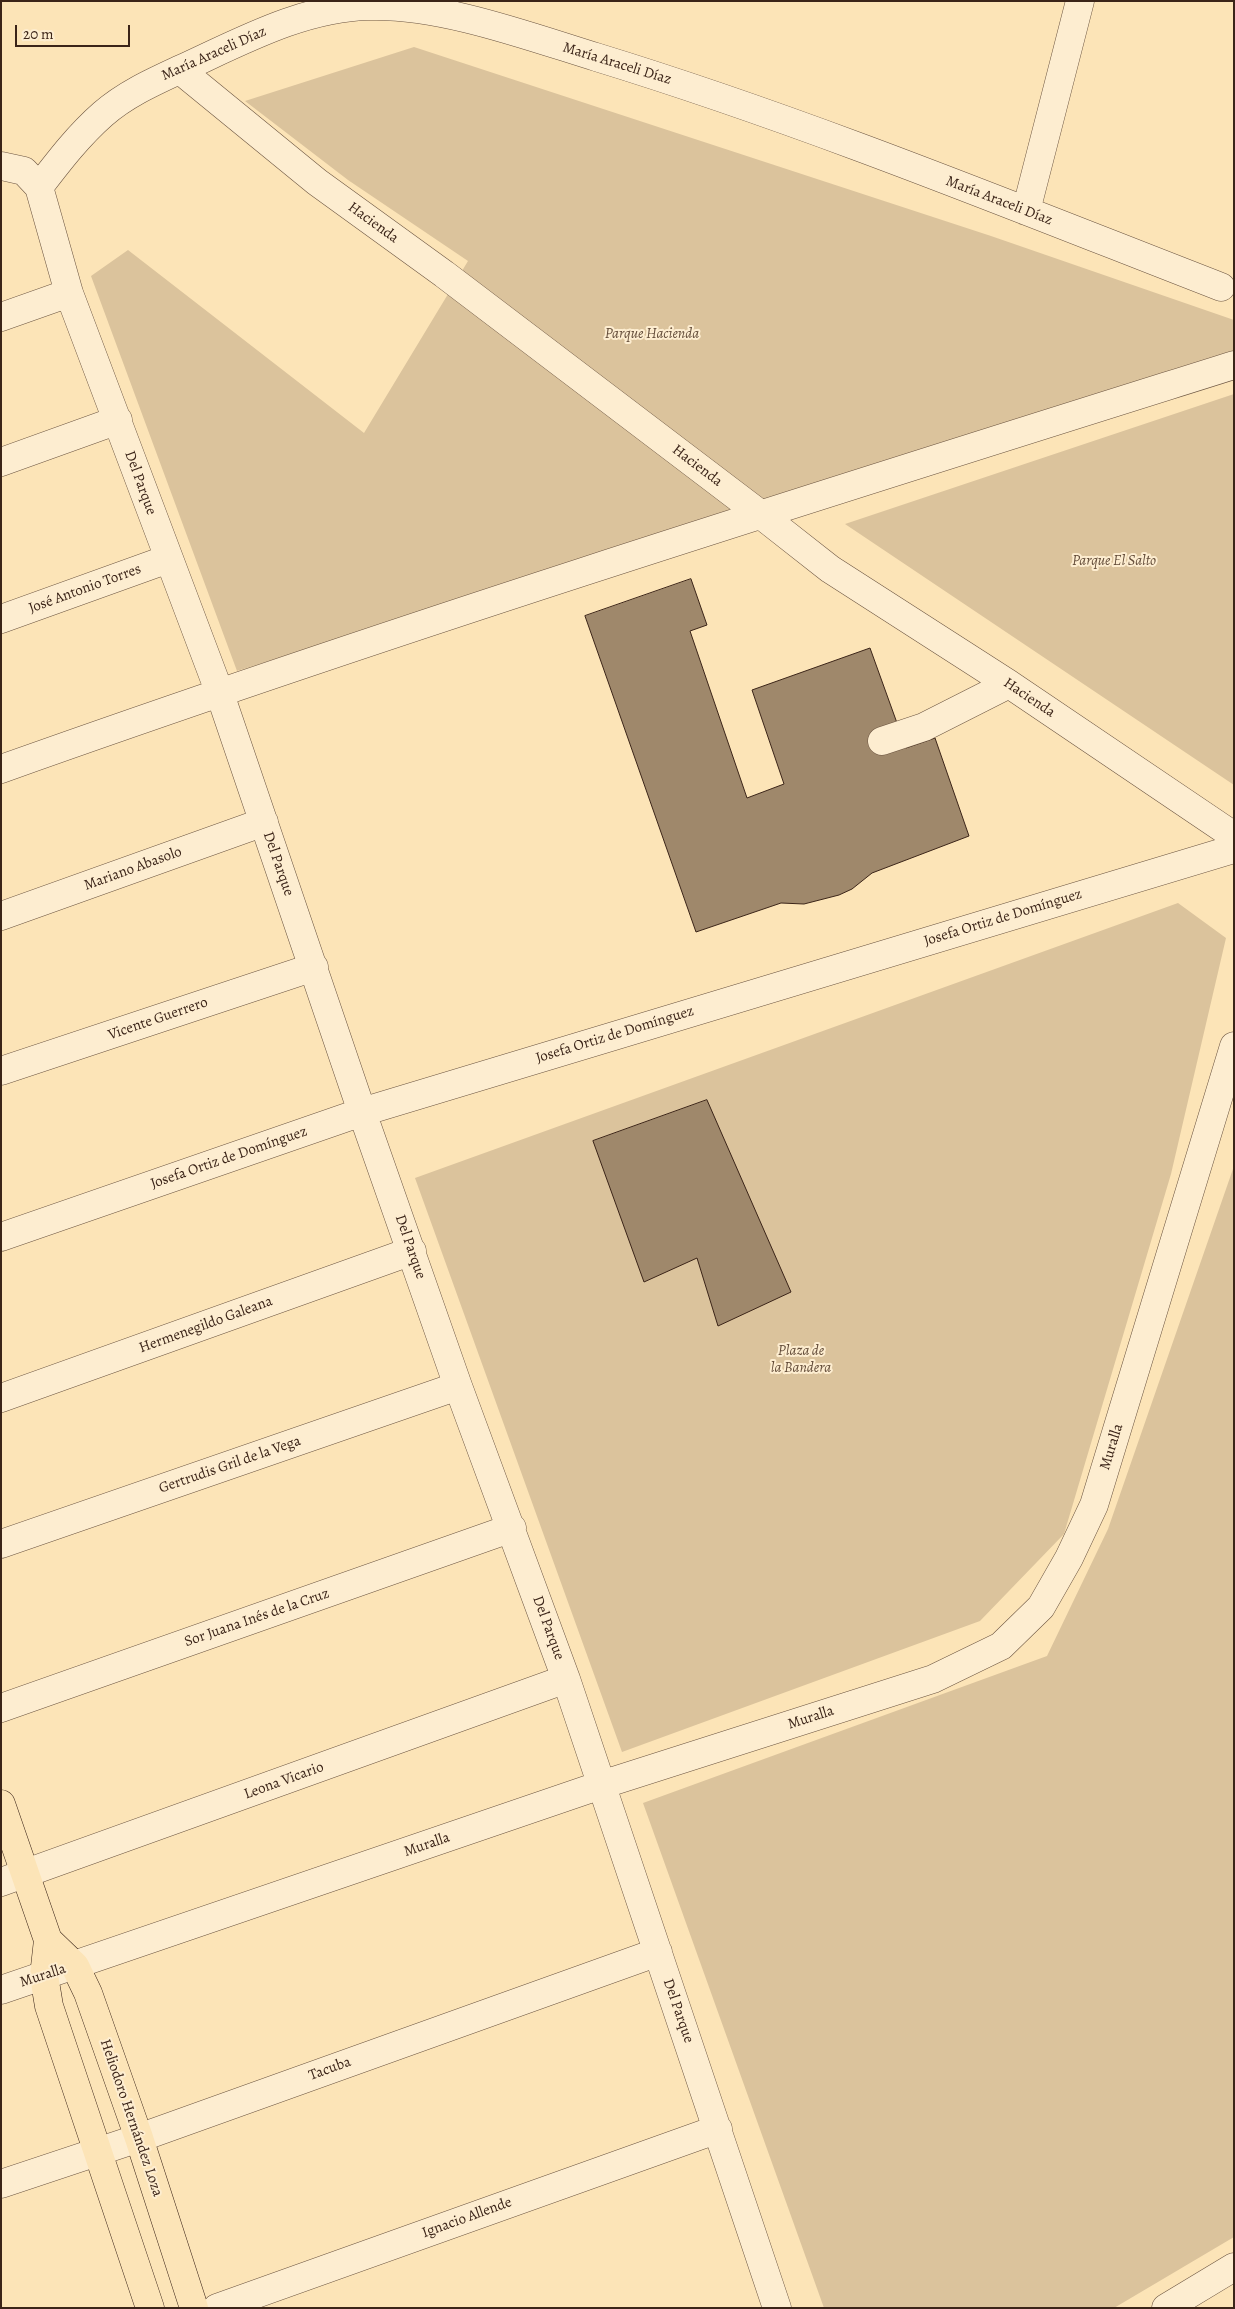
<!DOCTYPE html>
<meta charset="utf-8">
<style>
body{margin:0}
#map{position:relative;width:1235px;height:2309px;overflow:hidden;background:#fce4b7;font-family:Alegreya,serif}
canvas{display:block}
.frame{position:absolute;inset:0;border:2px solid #3b2418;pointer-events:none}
.scale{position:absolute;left:15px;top:25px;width:115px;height:22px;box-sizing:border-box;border:2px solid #3b2418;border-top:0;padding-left:6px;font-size:15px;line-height:18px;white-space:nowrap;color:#3b2418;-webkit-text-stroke:4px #fdedd0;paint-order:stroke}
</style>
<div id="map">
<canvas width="1235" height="2309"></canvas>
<div class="frame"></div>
<div class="scale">20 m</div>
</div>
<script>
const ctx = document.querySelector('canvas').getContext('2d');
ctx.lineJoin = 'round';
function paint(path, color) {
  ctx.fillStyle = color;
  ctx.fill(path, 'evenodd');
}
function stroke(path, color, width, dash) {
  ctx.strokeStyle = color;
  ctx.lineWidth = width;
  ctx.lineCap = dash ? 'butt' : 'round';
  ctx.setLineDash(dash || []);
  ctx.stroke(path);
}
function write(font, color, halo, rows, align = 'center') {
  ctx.font = font + ' Alegreya,serif';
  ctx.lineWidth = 4;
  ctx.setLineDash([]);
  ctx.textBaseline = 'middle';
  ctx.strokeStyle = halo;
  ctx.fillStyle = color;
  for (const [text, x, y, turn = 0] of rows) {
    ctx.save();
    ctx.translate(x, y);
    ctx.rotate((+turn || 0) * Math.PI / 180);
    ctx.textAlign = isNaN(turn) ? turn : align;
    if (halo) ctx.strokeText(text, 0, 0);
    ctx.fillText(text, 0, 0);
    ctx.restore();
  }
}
paint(new Path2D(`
 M 414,47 L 991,236 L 1234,320 L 1234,355 L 682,532 L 237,671 L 91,276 L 128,250 L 364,433 L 468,261 L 348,180 L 245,101 Z
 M 1234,394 L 1234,785 L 845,524 Z
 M 1178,903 L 1226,938 L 1171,1174 L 1064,1534 L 980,1621 L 622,1752 L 415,1178 Z
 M 1234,1166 L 1234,2237 L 1114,2308 L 824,2308 L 643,1803 L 1047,1656 L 1108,1529 Z`), '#dbc39c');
const building = new Path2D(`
 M 691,579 L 707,625 L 690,631 L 747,798 L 784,784 L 752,690 L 870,648 L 906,748 L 935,738 L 969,836 L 872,873 L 852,889 L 839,895 L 804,904 L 781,903 L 696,932 L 585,616 Z
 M 707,1100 L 791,1292 L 718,1326 L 697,1258 L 644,1282 L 593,1141 Z`);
paint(building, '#9f886b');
stroke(building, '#3b2418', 1);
const minor = new Path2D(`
 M 180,70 L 317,182 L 444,274 L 760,514 L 830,569 L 1009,684 L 1234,836
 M 1,166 L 24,171 L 39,187 L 69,293 L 219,691 L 362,1112 L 458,1386 L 566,1679 L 777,2308
 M 39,187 C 59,161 78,136 103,114 C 126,94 153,82 181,69 C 240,42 303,7 370,6 C 441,4 528,36 596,57 C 808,122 1015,207 1221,287
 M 1026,211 L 1080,1
 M 1,317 L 69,293
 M 1,462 L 118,420
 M 1,619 L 168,559
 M 882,741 L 924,727 L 1009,684
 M 1,769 C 408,624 821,495 1234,365
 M 1,916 L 264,822
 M 1,1071 L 314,967
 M 1,1237 L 362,1112 L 1234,849
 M 1,1398 L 412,1251
 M 1,1544 L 458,1386
 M 1,1708 L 512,1528
 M 1,1882 L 566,1679
 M 1,1990 L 601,1785 L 933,1679 L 1001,1646 L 1041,1607 L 1069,1558 L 1094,1505 L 1234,1046
 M 1,2184 L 139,2138 L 658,1952
 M 217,2308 L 718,2129
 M 1166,2308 L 1234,2267`);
const major = new Path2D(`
 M 1,1804 L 48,1940 L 44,1976 L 49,2006 L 150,2308
 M 48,1940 L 75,1966 L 88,1993 L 139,2138 L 194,2308`);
stroke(minor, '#6b5440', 29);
stroke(major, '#3b2418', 29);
stroke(minor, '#fdedd0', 28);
stroke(major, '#fce4b7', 28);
write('15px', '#3b2418', '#fdedd0', [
 ["María Araceli Díaz",214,54,-24],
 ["María Araceli Díaz",617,64,17],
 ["María Araceli Díaz",999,201,21],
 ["Hacienda",373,223,36],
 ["Hacienda",697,466,37],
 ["Del Parque",140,483,70],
 ["José Antonio Torres",85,589,-20],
 ["Hacienda",1029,698,34],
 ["Del Parque",278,864,71],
 ["Mariano Abasolo",133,869,-20],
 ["Josefa Ortiz de Domínguez",1003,918,-17],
 ["Vicente Guerrero",158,1019,-19],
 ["Josefa Ortiz de Domínguez",615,1035,-17],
 ["Josefa Ortiz de Domínguez",229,1158,-19],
 ["Del Parque",410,1247,71],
 ["Hermenegildo Galeana",206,1325,-20],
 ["Muralla",1112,1447,-73],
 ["Gertrudis Gril de la Vega",230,1465,-19],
 ["Sor Juana Inés de la Cruz",257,1618,-19],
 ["Del Parque",548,1628,70],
 ["Muralla",811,1718,-18],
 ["Leona Vicario",284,1781,-20],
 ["Muralla",427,1845,-19],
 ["Muralla",43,1976,-18],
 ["Del Parque",678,2011,71],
 ["Tacuba",330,2069,-20],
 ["Heliodoro Hernández Loza",131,2118,71],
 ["Ignacio Allende",467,2218,-20]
]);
write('italic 15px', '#634c39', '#fdedd0', [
 ["Parque Hacienda",652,334],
 ["Parque El Salto",1114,561],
 ["Plaza de",801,1351],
 ["la Bandera",801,1368]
]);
</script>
